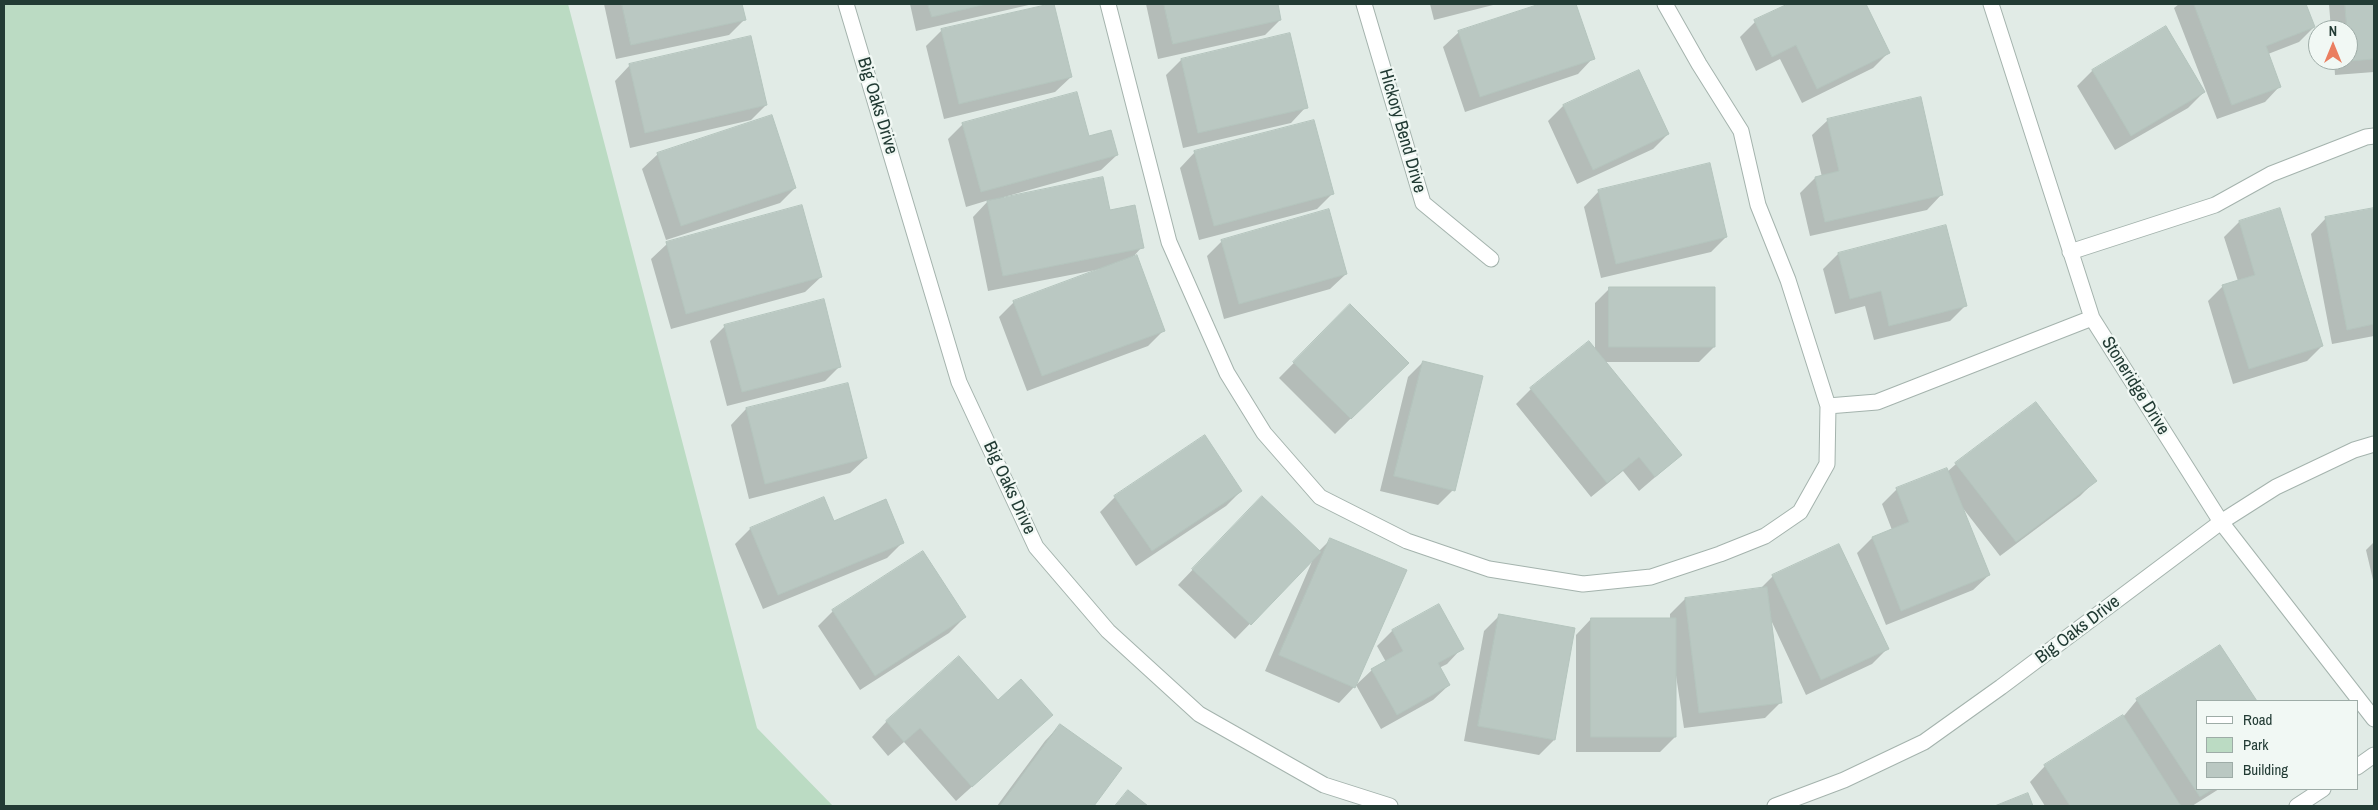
<!DOCTYPE html>
<style>
body{margin:0}
#map{position:relative;width:2378px;height:810px;overflow:hidden;background:#e1ebe6;font-family:"Archivo Narrow",sans-serif}
canvas{display:block}
.frame{position:absolute;inset:0;border:5px solid #223b34;pointer-events:none}
.legend{position:absolute;left:2196px;top:700px;width:162px;height:90px;box-sizing:border-box;background:#f1f8f4;border:1px solid #9eaca7;margin:0;padding:6px 9px;list-style:none;font-size:15px;color:#223b34}
.legend li{display:flex;align-items:center;gap:10px;height:25px}
.legend b{width:25px;border:1px solid #9eaca7}
.north{position:absolute;left:2308px;top:20px;width:50px;height:50px;box-sizing:border-box;background:#f1f8f4;border:1px solid #9eaca7;border-radius:50%;rotate:0deg;font-size:14px;font-weight:700;line-height:20px;text-align:center;color:#223b34}
.north::after{content:'';display:block;margin:auto;width:18px;height:22px;background:#ea7e60;clip-path:polygon(50% 0,100% 100%,50% 72%,0 100%)}
</style>
<div id="map">
<canvas width="2378" height="810"></canvas>
<div class="frame"></div>
<ul class="legend">
<li><b style="height:6px;background:#fff"></b>Road</li>
<li><b style="height:14px;background:#bbdbc3"></b>Park</li>
<li><b style="height:14px;background:#bac8c2"></b>Building</li>
</ul>
<div class="north">N</div>
</div>
<script>
const ctx = document.querySelector('canvas').getContext('2d');
ctx.lineJoin = 'round';
function paint(path, color) {
  ctx.fillStyle = color;
  ctx.fill(path, 'evenodd');
}
function stroke(path, color, width, dash) {
  ctx.strokeStyle = color;
  ctx.lineWidth = width;
  ctx.lineCap = dash ? 'butt' : 'round';
  ctx.setLineDash(dash || []);
  ctx.stroke(path);
}
function write(font, color, halo, rows, align = 'center') {
  ctx.font = font + ' "Archivo Narrow",sans-serif';
  ctx.lineWidth = 4.5;
  ctx.setLineDash([]);
  ctx.textBaseline = 'middle';
  ctx.strokeStyle = halo;
  ctx.fillStyle = color;
  for (const [text, x, y, turn = 0] of rows) {
    ctx.save();
    ctx.translate(x, y);
    ctx.rotate((+turn || 0) * Math.PI / 180);
    ctx.textAlign = isNaN(turn) ? turn : align;
    if (halo) ctx.strokeText(text, 0, 0);
    ctx.fillText(text, 0, 0);
    ctx.restore();
  }
}
paint(new Path2D(`
 M 4,4 L 568,4 L 757,728 L 833,806 L 4,806 Z`), '#bbdbc3');
paint(new Path2D(`
 M 604,4 L 741,4 L 744,20 L 729,35 L 616,59 Z
 M 910,4 L 1033,4 L 916,31 Z
 M 1146,4 L 1276,4 L 1280,20 L 1265,35 L 1158,59 Z
 M 1430,4 L 1497,4 L 1434,20 Z
 M 1544,4 L 1575,4 L 1593,58 L 1578,74 L 1465,112 L 1443,47 L 1459,32 Z
 M 1791,4 L 1865,4 L 1888,53 L 1873,68 L 1802,103 L 1780,59 L 1756,71 L 1740,37 L 1755,22 Z
 M 2179,4 L 2305,4 L 2314,27 L 2299,42 L 2268,54 L 2280,86 L 2265,102 L 2217,119 L 2174,8 Z
 M 2329,4 L 2374,4 L 2374,72 L 2335,75 L 2334,60 L 2348,60 L 2348,30 L 2331,30 Z
 M 2166,28 L 2204,92 L 2188,108 L 2115,150 L 2077,86 L 2092,71 Z
 M 942,30 L 1071,77 L 1055,92 L 944,119 L 926,46 Z
 M 1289,35 L 1306,107 L 1291,123 L 1183,148 L 1166,75 L 1181,60 Z
 M 630,65 L 766,105 L 751,120 L 630,148 L 615,81 Z
 M 1639,72 L 1668,134 L 1653,149 L 1577,184 L 1548,121 L 1563,106 Z
 M 1828,120 L 1942,194 L 1927,210 L 1810,236 L 1800,193 L 1815,178 L 1822,177 L 1812,135 Z
 M 963,124 L 1088,138 L 1117,155 L 1101,170 L 1004,197 L 1004,199 L 1109,212 L 1142,247 L 1132,258 L 1163,331 L 1148,346 L 1027,391 L 999,317 L 1014,302 L 1101,269 L 988,291 L 973,217 L 989,200 L 966,207 L 948,139 Z
 M 1195,152 L 1332,194 L 1317,209 L 1199,240 L 1180,168 Z
 M 658,154 L 795,188 L 780,203 L 666,240 L 642,169 Z
 M 1599,191 L 1726,237 L 1711,252 L 1601,278 L 1584,207 Z
 M 2374,209 L 2374,336 L 2332,344 L 2311,234 L 2326,218 Z
 M 2239,222 L 2322,346 L 2307,361 L 2233,384 L 2208,301 L 2223,286 L 2238,281 L 2224,237 Z
 M 1222,241 L 1346,274 L 1330,289 L 1224,319 L 1207,256 Z
 M 667,244 L 821,277 L 805,292 L 671,329 L 651,259 Z
 M 1838,254 L 1965,306 L 1950,321 L 1874,340 L 1865,306 L 1835,314 L 1823,269 Z
 M 1610,288 L 1714,347 L 1699,362 L 1605,362 L 1681,455 L 1639,491 L 1623,471 L 1591,497 L 1516,404 L 1531,389 L 1595,349 L 1595,303 Z
 M 1350,306 L 1407,363 L 1335,434 L 1279,378 Z
 M 725,326 L 840,366 L 825,381 L 727,406 L 710,341 Z
 M 1423,362 L 1453,490 L 1438,505 L 1380,491 L 1408,377 Z
 M 847,385 L 866,458 L 850,473 L 749,499 L 731,425 L 746,409 Z
 M 1956,464 L 2095,481 L 2080,496 L 2000,556 L 1962,507 L 1989,575 L 1973,590 L 1886,625 L 1857,553 L 1872,538 L 1892,530 L 1882,504 L 1897,489 L 1947,472 Z
 M 1241,491 L 1226,506 L 1136,566 L 1100,512 L 1115,497 Z
 M 823,498 L 833,523 L 902,543 L 887,558 L 763,609 L 735,544 L 750,529 Z
 M 1247,513 L 1319,551 L 1331,539 L 1354,687 L 1339,703 L 1265,671 L 1313,559 L 1235,639 L 1178,585 Z
 M 2374,542 L 2374,584 L 2366,550 Z
 M 1773,576 L 1887,649 L 1872,664 L 1806,695 L 1771,620 L 1781,702 L 1765,718 L 1684,728 L 1675,669 L 1675,737 L 1660,752 L 1576,752 L 1576,635 L 1591,619 L 1670,619 L 1670,614 L 1685,599 L 1760,589 Z
 M 1439,605 L 1462,648 L 1447,664 L 1439,668 L 1449,685 L 1433,700 L 1381,729 L 1356,685 L 1372,670 L 1386,662 L 1377,646 L 1392,631 Z
 M 833,611 L 965,617 L 949,633 L 860,690 L 818,626 Z
 M 1499,616 L 1554,740 L 1539,755 L 1464,741 L 1484,631 Z
 M 2219,647 L 2255,701 L 2197,701 L 2197,789 L 2219,789 L 2192,806 L 2045,806 L 2030,782 L 2045,766 L 2123,717 L 2137,700 Z
 M 998,702 L 1051,715 L 956,801 L 904,742 L 888,756 L 872,737 L 887,721 Z
 M 1060,725 L 1120,768 L 1092,806 L 997,806 L 1045,741 Z`), '#0003');
const building = new Path2D(`
 M 622,4 L 742,4 L 746,20 L 631,45 Z
 M 928,4 L 986,4 L 932,17 Z
 M 1050,4 L 1054,4 L 1072,77 L 959,104 L 941,29 Z
 M 1164,4 L 1278,4 L 1281,20 L 1173,44 Z
 M 1540,4 L 1576,4 L 1595,59 L 1480,97 L 1458,31 Z
 M 1788,4 L 1866,4 L 1890,53 L 1817,89 L 1796,45 L 1772,57 L 1754,20 Z
 M 2194,4 L 2306,4 L 2315,27 L 2266,46 L 2281,87 L 2232,105 Z
 M 2345,4 L 2374,4 L 2374,59 L 2350,61 Z
 M 2166,26 L 2205,92 L 2131,136 L 2092,70 Z
 M 1290,33 L 1308,108 L 1198,133 L 1181,59 Z
 M 751,36 L 767,105 L 645,133 L 629,64 Z
 M 1639,70 L 1669,134 L 1593,170 L 1563,105 Z
 M 1077,92 L 1089,136 L 1111,130 L 1118,155 L 981,192 L 962,123 Z
 M 1921,97 L 1943,195 L 1825,222 L 1815,177 L 1839,171 L 1827,119 Z
 M 772,115 L 796,188 L 681,226 L 657,153 Z
 M 1314,120 L 1334,194 L 1214,226 L 1194,151 Z
 M 1710,163 L 1727,237 L 1616,264 L 1598,190 Z
 M 1103,177 L 1110,210 L 1135,205 L 1144,248 L 1003,276 L 987,201 Z
 M 802,205 L 822,277 L 686,314 L 666,242 Z
 M 2280,208 L 2323,346 L 2249,369 L 2222,285 L 2255,275 L 2239,221 Z
 M 2374,208 L 2374,324 L 2347,330 L 2325,217 Z
 M 1329,209 L 1347,274 L 1239,304 L 1221,240 Z
 M 1946,225 L 1967,306 L 1889,326 L 1881,291 L 1850,299 L 1838,253 Z
 M 1137,255 L 1165,331 L 1042,376 L 1013,301 Z
 M 1609,287 L 1715,287 L 1715,347 L 1609,347 Z
 M 824,299 L 841,367 L 742,392 L 724,325 Z
 M 1350,304 L 1409,363 L 1351,419 L 1293,362 Z
 M 1589,341 L 1682,455 L 1655,477 L 1639,457 L 1607,483 L 1530,388 Z
 M 1423,361 L 1483,376 L 1455,491 L 1394,476 Z
 M 848,383 L 867,458 L 765,484 L 746,408 Z
 M 2036,402 L 2097,481 L 2016,542 L 1955,463 Z
 M 1205,435 L 1242,491 L 1152,551 L 1114,496 Z
 M 1947,468 L 1990,575 L 1901,611 L 1872,537 L 1909,522 L 1896,488 Z
 M 1262,496 L 1321,552 L 1251,625 L 1192,569 Z
 M 824,497 L 834,521 L 886,499 L 904,543 L 778,595 L 750,528 Z
 M 1330,538 L 1407,570 L 1355,688 L 1279,655 Z
 M 1839,544 L 1889,649 L 1821,680 L 1772,575 Z
 M 923,551 L 966,617 L 875,676 L 832,610 Z
 M 1767,587 L 1782,703 L 1699,713 L 1685,598 Z
 M 1439,604 L 1464,649 L 1438,663 L 1450,685 L 1397,715 L 1371,669 L 1403,651 L 1392,630 Z
 M 1499,614 L 1575,628 L 1555,740 L 1478,726 Z
 M 1591,618 L 1676,618 L 1676,737 L 1591,737 Z
 M 2220,645 L 2257,701 L 2197,701 L 2197,789 L 2213,789 L 2200,797 L 2136,699 Z
 M 959,656 L 998,700 L 1021,679 L 1053,715 L 972,787 L 920,728 L 904,742 L 886,721 Z
 M 2123,715 L 2181,806 L 2070,806 L 2044,765 Z
 M 1060,724 L 1122,768 L 1094,806 L 1000,806 Z
 M 1128,790 L 1148,806 L 1115,806 Z
 M 2028,793 L 2033,806 L 1995,806 Z`);
paint(building, '#bac8c2');
stroke(building, '#b4c4bd', 1);
const minor = new Path2D(`
 M 846,4 L 959,382 L 1036,547 L 1108,631 L 1199,714 L 1324,785 L 1390,806
 M 1108,4 L 1169,242 L 1227,373 L 1264,433 L 1320,497 L 1407,541 L 1489,569 L 1583,584 L 1651,577 L 1720,554 L 1765,536 L 1800,512 L 1827,464 L 1828,406 L 1788,280 L 1758,205 L 1741,131 L 1699,64 L 1665,4
 M 1364,4 L 1423,203 L 1491,259
 M 1991,4 L 2092,318 L 2221,522 L 2374,719
 M 2070,252 L 2215,205 L 2271,174 L 2366,137 L 2374,136
 M 1828,406 L 1877,402 L 2092,318
 M 2357,767 L 2374,755
 M 1775,806 L 1844,780 L 1924,742 L 2001,687 L 2221,522 L 2276,487 L 2354,450 L 2374,444
 M 2297,806 L 2323,789`);
stroke(minor, '#a4b3ad', 17);
stroke(minor, '#fff', 15);
write('18px', '#223b34', '#f1f8f4', [
 ["Big Oaks Drive",877,106,73],
 ["Hickory Bend Drive",1402,131,74],
 ["Stoneridge Drive",2135,386,58],
 ["Big Oaks Drive",1009,488,65],
 ["Big Oaks Drive",2078,630,-37]
]);
</script>
